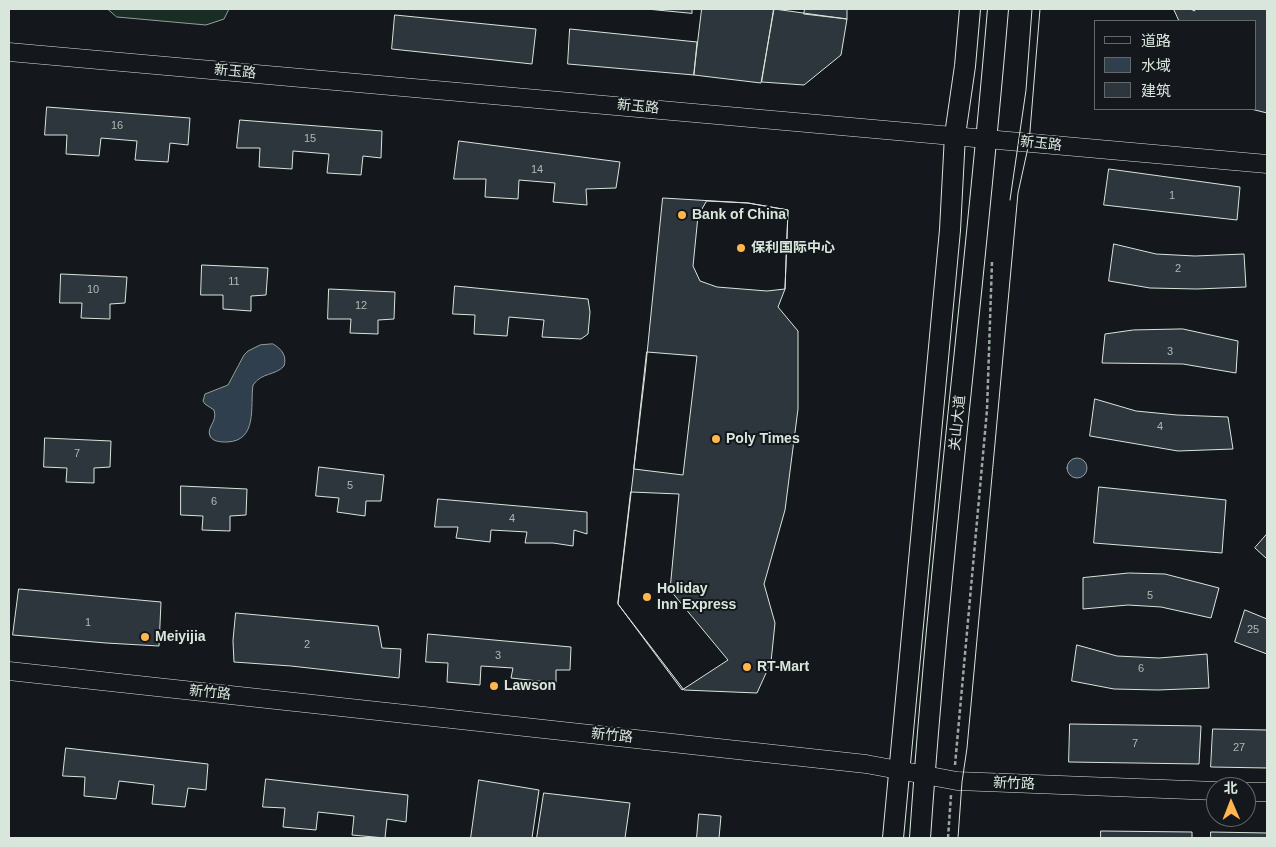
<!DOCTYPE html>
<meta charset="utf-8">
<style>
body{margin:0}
#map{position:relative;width:1276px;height:847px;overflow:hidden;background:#14181c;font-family:Helvetica,"Noto Sans SC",sans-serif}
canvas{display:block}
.frame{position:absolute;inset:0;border:10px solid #d8e6dc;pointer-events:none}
.legend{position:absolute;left:1094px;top:20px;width:162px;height:90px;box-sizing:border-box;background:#14181c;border:1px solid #626a69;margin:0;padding:6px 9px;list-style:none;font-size:15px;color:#d8e6dc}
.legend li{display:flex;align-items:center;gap:10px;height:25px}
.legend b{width:25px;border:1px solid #626a69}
.north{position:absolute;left:1206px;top:777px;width:50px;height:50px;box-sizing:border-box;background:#14181c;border:1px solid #626a69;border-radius:50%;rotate:359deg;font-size:14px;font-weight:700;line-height:20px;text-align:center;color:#d8e6dc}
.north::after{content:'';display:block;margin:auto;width:18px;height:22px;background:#ffb74d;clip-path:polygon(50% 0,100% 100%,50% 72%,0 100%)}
</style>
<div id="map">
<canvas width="1276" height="847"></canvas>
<div class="frame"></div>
<ul class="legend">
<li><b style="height:6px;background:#14181c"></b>道路</li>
<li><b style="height:14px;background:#2f3f4d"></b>水域</li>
<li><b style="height:14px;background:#2c363c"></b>建筑</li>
</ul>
<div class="north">北</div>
</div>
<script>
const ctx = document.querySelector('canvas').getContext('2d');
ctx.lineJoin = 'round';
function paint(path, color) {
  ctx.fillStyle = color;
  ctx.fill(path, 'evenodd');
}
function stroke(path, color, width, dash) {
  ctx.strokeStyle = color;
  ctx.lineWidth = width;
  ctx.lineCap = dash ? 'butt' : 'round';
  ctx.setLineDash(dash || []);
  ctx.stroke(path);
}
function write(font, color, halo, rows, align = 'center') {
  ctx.font = font + ' Helvetica,"Noto Sans SC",sans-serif';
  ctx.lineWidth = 4;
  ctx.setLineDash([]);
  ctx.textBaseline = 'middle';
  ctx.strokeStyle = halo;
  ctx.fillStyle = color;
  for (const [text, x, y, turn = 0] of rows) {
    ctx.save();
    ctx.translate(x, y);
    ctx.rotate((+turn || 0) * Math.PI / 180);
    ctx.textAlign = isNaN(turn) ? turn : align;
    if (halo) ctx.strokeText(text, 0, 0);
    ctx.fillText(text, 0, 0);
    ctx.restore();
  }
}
const green = new Path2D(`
 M 108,9 L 229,9 L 224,19 L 206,25 L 117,17 Z`);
paint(green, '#1a2d24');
stroke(green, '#939e99', 1);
const water = new Path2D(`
 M 273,344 C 282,349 287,356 284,366 C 275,376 262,372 253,385 C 250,406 258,441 227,442 C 221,442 213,442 210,436 C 206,427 218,422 214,410 L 205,404 L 203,401 L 205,394 L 228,385 L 244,355 L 248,351 L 260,345 Z
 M1067 468a10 10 0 1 1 20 0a10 10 0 1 1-20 0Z`);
paint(water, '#2f3f4d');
stroke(water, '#939e99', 1);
const building = new Path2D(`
 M 647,9 L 692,9 L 692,13 Z
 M 702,9 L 774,9 L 761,83 L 694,75 Z
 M 774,9 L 847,19 L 841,55 L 804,85 L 762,82 Z
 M 805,9 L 847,9 L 847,19 L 804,14 Z
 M 1175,9 L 1190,9 L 1195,11 L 1194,9 L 1267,9 L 1267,113 L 1251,109 L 1255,109 L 1255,21 L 1179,21 L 1174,10 Z
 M 395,15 L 536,29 L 532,64 L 392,49 Z
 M 570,29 L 697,42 L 694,75 L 568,64 Z
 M 47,107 L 190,118 L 188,145 L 170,143 L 168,162 L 135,160 L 137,141 L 101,138 L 99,156 L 66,154 L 67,135 L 45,135 Z
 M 240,120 L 382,131 L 381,158 L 363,156 L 361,175 L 327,173 L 329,154 L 293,151 L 292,169 L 259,167 L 260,148 L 237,148 Z
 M 459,141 L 620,162 L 616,188 L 586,189 L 587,205 L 553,202 L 555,183 L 519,180 L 518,199 L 485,197 L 486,179 L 454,179 Z
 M 1109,169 L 1240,187 L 1237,220 L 1104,205 Z
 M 663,198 L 748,203 L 788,210 L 785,289 L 778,307 L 798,331 L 798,409 L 785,510 L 764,584 L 775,623 L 771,662 L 757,693 L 684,690 L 618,604 L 645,374 Z
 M 707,201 L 748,203 L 788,210 L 785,289 L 767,291 L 717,287 L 700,281 L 693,266 L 698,216 Z
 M 1114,244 L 1156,254 L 1195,256 L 1244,254 L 1246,287 L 1197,289 L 1150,288 L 1109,281 Z
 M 202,265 L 268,268 L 266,295 L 251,296 L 251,311 L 223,309 L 223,295 L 201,295 Z
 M 61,274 L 127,277 L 125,303 L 110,304 L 110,319 L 81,318 L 82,303 L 60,303 Z
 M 455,286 L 588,299 L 590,312 L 588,334 L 581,339 L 542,337 L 544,320 L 509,317 L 507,336 L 474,334 L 475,315 L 453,314 Z
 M 329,289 L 395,292 L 394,319 L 378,320 L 378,334 L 350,333 L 351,319 L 328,319 Z
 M 1183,329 L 1238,341 L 1236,373 L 1183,364 L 1102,363 L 1105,334 L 1133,330 Z
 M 647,352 L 697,356 L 683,475 L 634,469 Z
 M 1095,399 L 1136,411 L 1177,415 L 1228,417 L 1233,449 L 1178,451 L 1090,436 Z
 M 45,438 L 111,441 L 110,467 L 94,468 L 94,483 L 66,482 L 67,468 L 44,467 Z
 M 319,467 L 384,475 L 381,501 L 366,501 L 365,516 L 337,512 L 339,498 L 316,496 Z
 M 181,486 L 247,489 L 246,515 L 230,516 L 230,531 L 202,530 L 203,516 L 181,515 Z
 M 1099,487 L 1226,500 L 1222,553 L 1094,543 Z
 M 631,492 L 679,494 L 670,590 L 728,660 L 682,690 L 618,604 Z
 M 438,499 L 587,512 L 587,534 L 574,530 L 573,546 L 553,543 L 525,543 L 527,532 L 491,530 L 490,542 L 456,538 L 458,527 L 435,527 Z
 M 1267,534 L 1267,559 L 1255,548 Z
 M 1129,573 L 1165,574 L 1219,588 L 1211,618 L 1161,607 L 1128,605 L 1083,609 L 1083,578 Z
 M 19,589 L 161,602 L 159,646 L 106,643 L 13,635 Z
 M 1245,610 L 1267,619 L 1267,654 L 1235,642 Z
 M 236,613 L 378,626 L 382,648 L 401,649 L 399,678 L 291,666 L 234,662 L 233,641 Z
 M 428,634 L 571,647 L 570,670 L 556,670 L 556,683 L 511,678 L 513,668 L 481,666 L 480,685 L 447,682 L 448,663 L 426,662 Z
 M 1077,645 L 1117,656 L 1159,658 L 1207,654 L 1209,688 L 1158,690 L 1114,689 L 1072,681 Z
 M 1070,724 L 1201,726 L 1199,764 L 1069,762 Z
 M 1213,729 L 1267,730 L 1267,768 L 1211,767 Z
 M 66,748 L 208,764 L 206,790 L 188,788 L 185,807 L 152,804 L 154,785 L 119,781 L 116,799 L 84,796 L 85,777 L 63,776 Z
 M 266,779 L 408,795 L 406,822 L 387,819 L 385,838 L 352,835 L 354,816 L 318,812 L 316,830 L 283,827 L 285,808 L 263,807 Z
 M 479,780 L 539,790 L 532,838 L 471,838 Z
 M 544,793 L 630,803 L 625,838 L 537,838 Z
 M 699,814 L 721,816 L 719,838 L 697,838 Z
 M 1101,831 L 1192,832 L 1192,838 L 1101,838 Z
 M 1211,832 L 1267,833 L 1267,838 L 1211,838 Z`);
paint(building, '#2c363c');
stroke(building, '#d8e6dc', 1);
const secondary = new Path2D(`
 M 9,52 L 1267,164
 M 9,671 L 866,764 L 957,781 L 1216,791
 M 1246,792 L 1267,792`);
const primary = new Path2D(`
 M 893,838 L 950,230 L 955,135 L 965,66 L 970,9
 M 920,838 C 939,561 975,285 998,9`);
stroke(secondary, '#d8e6dc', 19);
stroke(primary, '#d8e6dc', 22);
stroke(new Path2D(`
 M 955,765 L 987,410 L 992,262
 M 948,838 L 951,795`), '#9da8a2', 2.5, [4, 2.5]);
stroke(secondary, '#14181c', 18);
stroke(primary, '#14181c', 20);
stroke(new Path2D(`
 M 1010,200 L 1026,90 L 1032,9
 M 958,838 L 962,782 L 967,748 L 1018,193 L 1029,143 L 1040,9`), '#d8e6dc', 1);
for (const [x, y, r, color] of [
 [682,215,5,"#ffb74d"],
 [741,248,5,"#ffb74d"],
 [716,439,5,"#ffb74d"],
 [647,597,5,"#ffb74d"],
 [145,637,5,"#ffb74d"],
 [747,667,5,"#ffb74d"],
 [494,686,5,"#ffb74d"]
]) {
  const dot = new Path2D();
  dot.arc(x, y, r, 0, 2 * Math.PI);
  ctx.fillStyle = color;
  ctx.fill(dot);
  stroke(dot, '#14181c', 2);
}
write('11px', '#adbab4', null, [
 ["16",117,126],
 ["15",310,139],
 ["14",537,170],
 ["1",1172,196],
 ["2",1178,269],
 ["11",234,282],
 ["10",93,290],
 ["12",361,306],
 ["3",1170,352],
 ["4",1160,427],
 ["7",77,454],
 ["5",350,486],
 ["6",214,502],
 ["4",512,519],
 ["5",1150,596],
 ["1",88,623],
 ["25",1253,630],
 ["2",307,645],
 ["3",498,656],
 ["6",1141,669],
 ["7",1135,744],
 ["27",1239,748]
]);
write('14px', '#d8e6dc', '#14181c', [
 ["新玉路",235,72,5],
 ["新玉路",638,107,5],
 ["新玉路",1041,144,6],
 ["关山大道",958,423,-84],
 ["新竹路",210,693,6],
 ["新竹路",612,736,6],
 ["新竹路",1014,784,2]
]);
write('bold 14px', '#d8e6dc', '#14181c', [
 ["Bank of China",692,215],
 ["保利国际中心",751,248],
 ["Poly Times",726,439],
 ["Holiday",657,589],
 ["Inn Express",657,605],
 ["Meiyijia",155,637],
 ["RT-Mart",757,667],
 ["Lawson",504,686]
], 'left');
</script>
